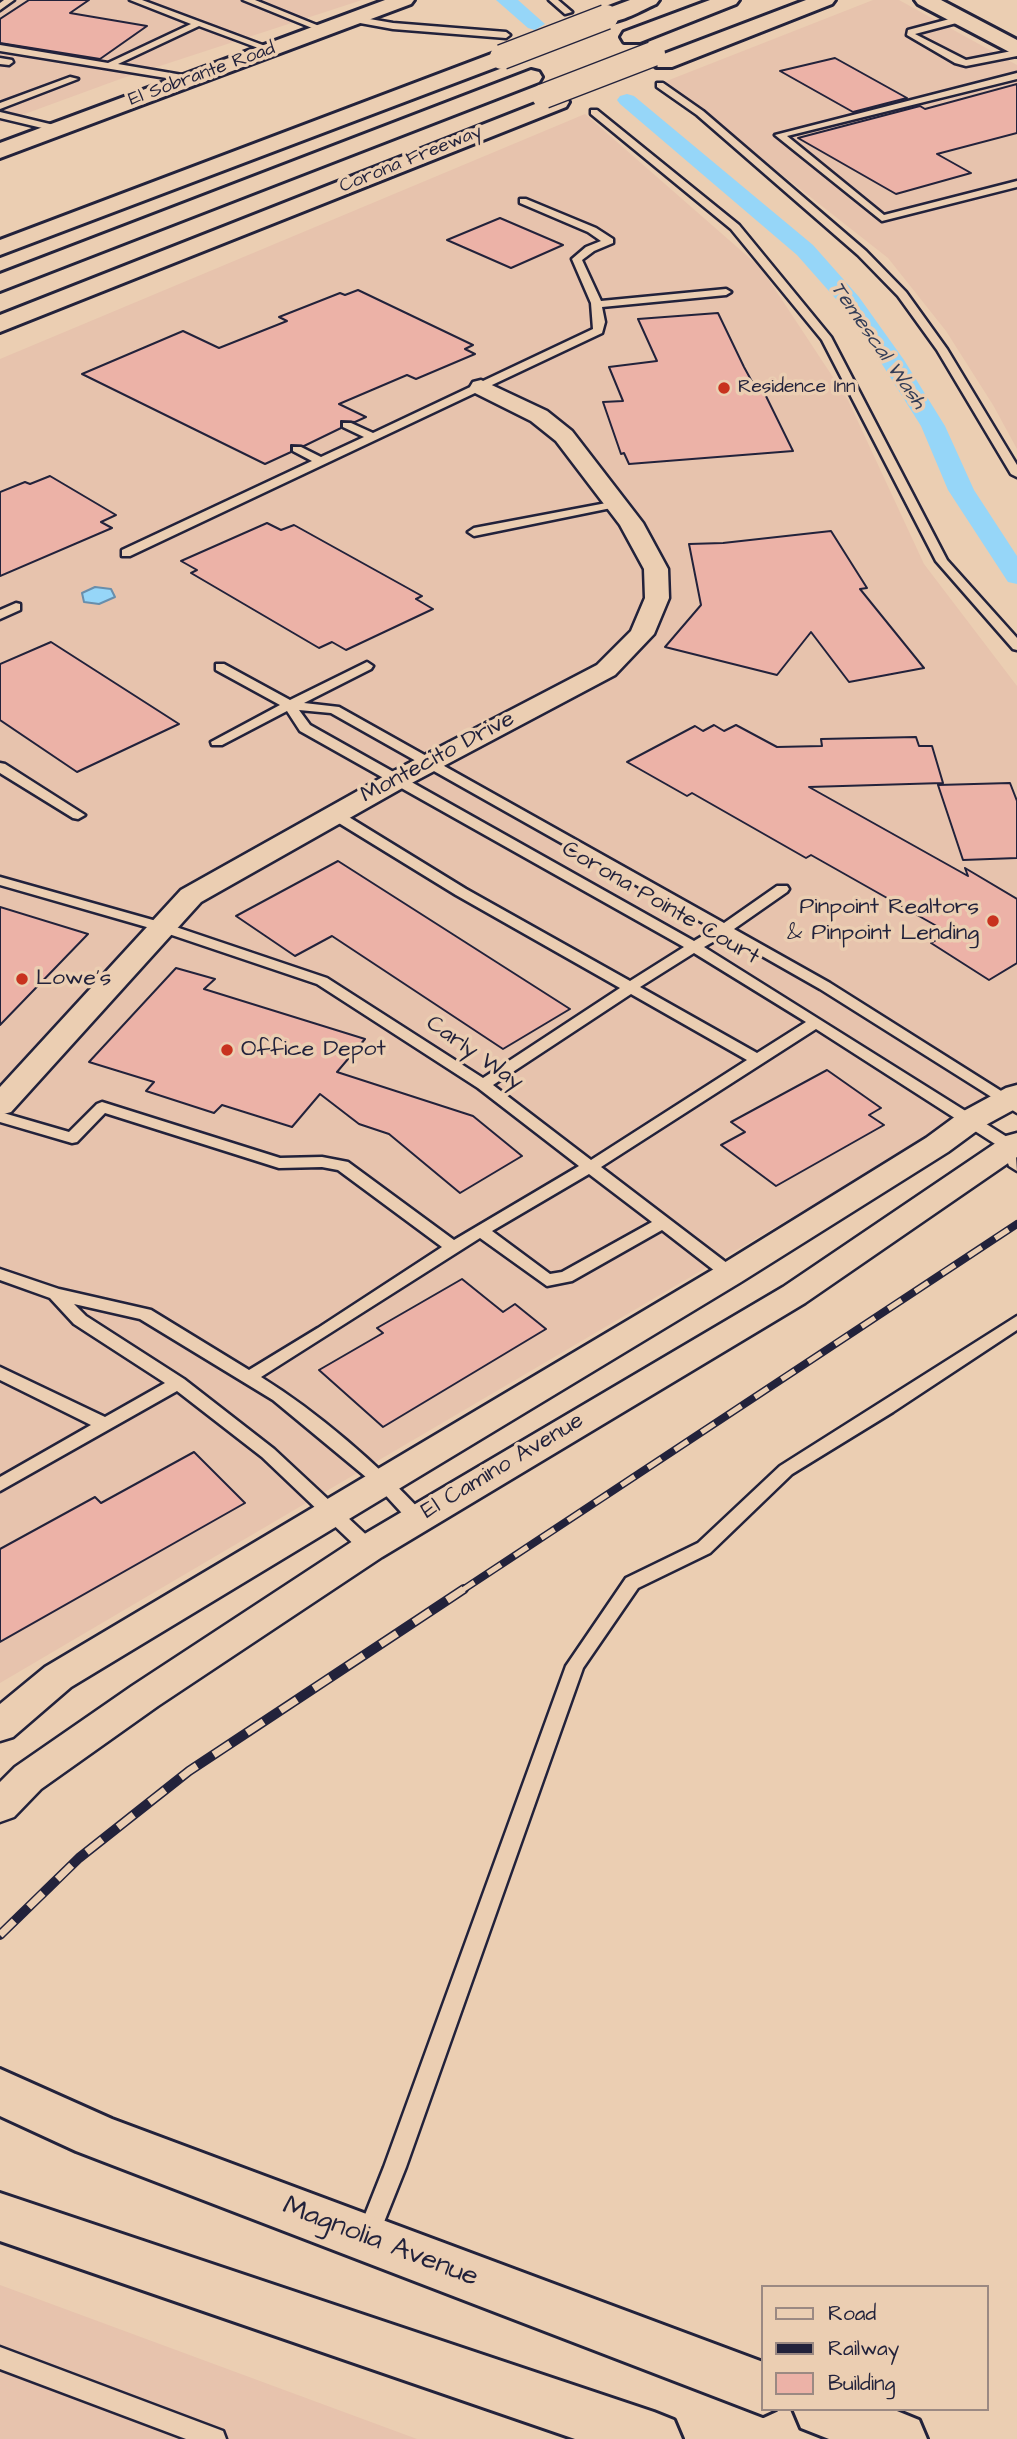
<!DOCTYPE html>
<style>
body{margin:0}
#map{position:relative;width:1017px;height:2439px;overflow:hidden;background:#ebceb2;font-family:"Architects Daughter",sans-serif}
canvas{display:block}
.legend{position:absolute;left:761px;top:2285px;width:228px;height:126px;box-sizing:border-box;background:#ebceb2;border:2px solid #9b8982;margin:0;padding:9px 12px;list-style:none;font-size:21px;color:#22223b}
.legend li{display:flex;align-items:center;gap:14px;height:35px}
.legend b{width:35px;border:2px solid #9b8982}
</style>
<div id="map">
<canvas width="1017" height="2439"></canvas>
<ul class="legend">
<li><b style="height:9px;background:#ebceb2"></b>Road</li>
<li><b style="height:9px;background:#22223b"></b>Railway</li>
<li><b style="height:19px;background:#ecb2a7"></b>Building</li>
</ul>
</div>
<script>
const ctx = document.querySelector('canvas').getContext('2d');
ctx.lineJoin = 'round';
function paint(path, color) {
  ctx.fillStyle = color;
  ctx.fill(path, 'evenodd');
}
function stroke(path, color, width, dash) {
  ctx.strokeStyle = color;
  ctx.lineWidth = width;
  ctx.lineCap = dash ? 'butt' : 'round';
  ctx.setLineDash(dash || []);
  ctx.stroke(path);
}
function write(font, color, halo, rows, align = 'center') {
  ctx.font = font + ' "Architects Daughter",sans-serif';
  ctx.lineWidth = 7;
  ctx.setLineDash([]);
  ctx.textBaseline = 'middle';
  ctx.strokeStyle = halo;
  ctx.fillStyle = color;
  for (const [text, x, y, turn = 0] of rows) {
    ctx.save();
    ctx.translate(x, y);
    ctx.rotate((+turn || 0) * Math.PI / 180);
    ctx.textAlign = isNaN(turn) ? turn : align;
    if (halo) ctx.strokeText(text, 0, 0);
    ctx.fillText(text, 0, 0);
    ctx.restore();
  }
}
paint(new Path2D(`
 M 0,0 L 362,0 L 123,78 L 0,123 Z
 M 873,0 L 899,0 L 1017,65 L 1017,449 L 993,405 L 946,331 L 888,258 L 664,82 Z
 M 585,114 L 761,268 L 848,400 L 924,564 L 1017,686 L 1017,1085 L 0,1683 L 0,359 Z
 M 0,2285 L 417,2439 L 0,2439 Z`), '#e7c3ad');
const water = new Path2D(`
 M 95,587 L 111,589 L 115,597 L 99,604 L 84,602 L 82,593 Z`);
paint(water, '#96d6f8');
stroke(water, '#688eac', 2);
paint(new Path2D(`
 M 496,0 L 518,0 L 545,24 L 535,30 L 528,28 Z
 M 627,94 L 634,96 L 813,245 L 859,297 L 904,360 L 945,426 L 974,490 L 1017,556 L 1017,584 L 1008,582 L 948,490 L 921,426 L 880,361 L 843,307 L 797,255 L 620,104 L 617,100 L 620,96 Z`), '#96d6f8');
const building = new Path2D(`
 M 29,0 L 89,0 L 70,13 L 147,26 L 100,59 L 0,43 L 0,19 Z
 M 835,58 L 907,98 L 853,112 L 780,71 Z
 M 1017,84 L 1017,133 L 937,154 L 971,173 L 896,194 L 798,138 L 920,106 L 925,109 Z
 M 500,218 L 563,245 L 511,268 L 447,240 Z
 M 358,290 L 473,345 L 465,349 L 475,354 L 416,379 L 407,375 L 339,404 L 366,417 L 355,422 L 341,421 L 341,428 L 304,446 L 291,445 L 291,452 L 265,464 L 82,374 L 183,331 L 219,348 L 287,321 L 279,317 L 340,293 L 345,295 Z
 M 718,313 L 744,367 L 756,389 L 762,388 L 793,451 L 629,464 L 624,453 L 621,454 L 603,402 L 623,401 L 609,367 L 657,361 L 638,319 Z
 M 50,476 L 116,515 L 101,522 L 112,528 L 0,576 L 0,492 L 25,482 L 30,484 Z
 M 267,523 L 281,530 L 294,525 L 422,596 L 416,599 L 433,609 L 346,650 L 332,642 L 319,648 L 191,573 L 197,570 L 181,561 Z
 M 831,531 L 867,588 L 860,589 L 924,668 L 849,682 L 811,632 L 777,675 L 665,647 L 701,605 L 689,544 L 723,543 Z
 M 51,642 L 179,724 L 77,772 L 0,720 L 0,664 Z
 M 714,725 L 724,731 L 736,725 L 777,747 L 822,746 L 821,739 L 916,737 L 919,746 L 932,746 L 943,783 L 809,787 L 968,876 L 965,868 L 1017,899 L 1017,963 L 989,980 L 931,943 L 949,933 L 811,855 L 806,858 L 692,793 L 687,796 L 627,762 L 695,726 L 703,731 Z
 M 1010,783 L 1017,801 L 1017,858 L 963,860 L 938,785 Z
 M 338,861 L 570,1009 L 503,1049 L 332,936 L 295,956 L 236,916 Z
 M 0,907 L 88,934 L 0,1025 Z
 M 176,968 L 215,979 L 204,989 L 365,1039 L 337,1072 L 473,1116 L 522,1156 L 460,1193 L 389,1134 L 359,1124 L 320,1094 L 292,1127 L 222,1105 L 214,1113 L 146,1091 L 154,1082 L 89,1062 Z
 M 827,1070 L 881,1108 L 869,1115 L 884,1125 L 776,1186 L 721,1145 L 745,1132 L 731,1122 Z
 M 462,1279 L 503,1312 L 515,1304 L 546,1329 L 383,1427 L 319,1370 L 383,1333 L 377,1328 Z
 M 194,1452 L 245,1503 L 0,1642 L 0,1549 L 95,1497 L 101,1503 Z`);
paint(building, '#ecb2a7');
stroke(building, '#22223b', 2);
const service = new Path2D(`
 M 4,0 L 14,0 L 0,10 L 0,3 Z
 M 130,0 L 142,0 L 276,50 L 269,52 L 199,26 L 118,64 L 194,77 L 196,79 L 191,82 L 0,51 L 0,45 L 108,63 L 191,24 Z
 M 243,0 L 255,0 L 329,30 L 322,32 Z
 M 549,0 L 558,0 L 572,12 L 565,14 Z
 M 352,16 L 393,23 L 506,32 L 510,35 L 506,38 L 393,29 L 349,21 L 349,17 Z
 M 961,16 L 965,19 L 964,21 L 915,34 L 966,60 L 1017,50 L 1017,56 L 966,66 L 955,63 L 907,35 L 908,30 Z
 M 0,58 L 12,60 L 13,62 L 9,65 L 0,64 Z
 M 1017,73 L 1017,79 L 787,136 L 884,215 L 1017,181 L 1017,187 L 882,221 L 775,135 Z
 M 70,77 L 78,79 L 0,109 L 0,103 Z
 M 657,83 L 663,83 L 703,111 L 866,251 L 906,292 L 947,349 L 1017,465 L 1017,477 L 1011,474 L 937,350 L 898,296 L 858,255 L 697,115 L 657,87 Z
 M 591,110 L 597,110 L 739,225 L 831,337 L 947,560 L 1017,638 L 1017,650 L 1013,649 L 936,561 L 822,340 L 731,229 L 591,114 Z
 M 0,112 L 62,127 L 64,129 L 59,132 L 0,118 Z
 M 520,199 L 526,199 L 596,228 L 613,239 L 613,243 L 594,251 L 582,260 L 601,301 L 726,289 L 731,292 L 726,295 L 602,307 L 605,322 L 602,333 L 130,556 L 122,556 L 122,550 L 312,461 L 293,451 L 293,447 L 301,447 L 321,457 L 364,437 L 343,427 L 343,423 L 351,423 L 373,433 L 593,329 L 591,303 L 572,259 L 586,247 L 601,241 L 588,232 L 520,203 Z
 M 617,501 L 621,502 L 621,506 L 474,536 L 468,532 L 474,528 Z
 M 16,603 L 20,604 L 20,610 L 0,619 L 0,610 Z
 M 367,662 L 373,666 L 371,669 L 304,703 L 339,707 L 724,923 L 777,886 L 787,886 L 789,889 L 787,892 L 734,929 L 830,983 L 1017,1101 L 1017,1113 L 820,989 L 725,935 L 704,947 L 1015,1142 L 1017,1171 L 1009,1166 L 1003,1149 L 816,1029 L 601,1167 L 736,1270 L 738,1274 L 736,1278 L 724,1278 L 662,1230 L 572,1281 L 547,1286 L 480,1238 L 261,1377 C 319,1413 377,1464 423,1513 L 426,1518 L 423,1523 L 411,1523 L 378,1487 L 273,1400 L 140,1319 L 74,1304 L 86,1316 L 184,1379 L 274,1449 L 375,1543 L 378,1548 L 375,1553 L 363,1553 L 262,1457 L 177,1391 L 0,1491 L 0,1477 L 91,1425 L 0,1380 L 0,1367 L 105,1417 L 165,1383 L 74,1324 L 50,1298 L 0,1280 L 0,1269 L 59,1289 L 151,1310 L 249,1370 L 318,1328 L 442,1247 L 338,1170 L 322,1167 L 279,1168 L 105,1113 L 77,1142 L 72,1143 L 0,1122 L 0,1112 L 69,1132 L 97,1104 L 102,1102 L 280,1158 L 322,1157 L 348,1162 L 454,1240 L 579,1166 L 478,1088 L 317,984 L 157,930 L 0,885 L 0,877 L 167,924 L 327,978 L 483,1078 L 620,988 L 456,895 L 329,817 L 329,811 L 339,811 L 466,889 L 630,981 L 684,947 L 300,731 L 287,711 L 222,745 L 212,745 L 211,742 L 280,705 L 216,670 L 216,664 L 224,664 L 290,700 ZM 299,710 L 331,713 L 714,929 L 694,941 L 310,725 ZM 694,953 L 806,1022 L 757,1053 L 640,987 ZM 631,994 L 747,1060 L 591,1160 L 493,1085 ZM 589,1174 L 652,1222 L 562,1272 L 550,1274 L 492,1231 Z
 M 0,763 L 5,764 L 85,815 L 78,819 L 73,818 L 0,773 Z
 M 1017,1316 L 1017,1330 L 893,1412 L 792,1474 L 710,1553 L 638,1588 L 583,1668 L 406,2167 L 376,2242 L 368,2245 L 360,2242 L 357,2235 L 384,2167 L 566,1666 L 626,1578 L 698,1543 L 780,1466 Z
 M 0,2347 L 223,2431 L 226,2439 L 186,2439 L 0,2369 Z`);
const minor = new Path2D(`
 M 481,380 L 547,411 L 572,431 L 643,523 L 668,569 L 669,598 L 654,634 L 615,675 L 406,786 L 201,902 L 11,1112 L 0,1115 L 0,1087 L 181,890 L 388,774 L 597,665 L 631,631 L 645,598 L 644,569 L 620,525 L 556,441 L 531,421 L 473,392 L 470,387 L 473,382 Z
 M 1017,1085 L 1017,1108 L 982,1127 L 948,1152 L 741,1282 L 71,1687 L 13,1737 L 0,1741 L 0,1704 L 45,1667 L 719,1266 L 926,1138 L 960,1113 L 1006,1088 Z
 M 1017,1133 L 1017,1157 L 805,1303 L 382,1557 L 158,1706 L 41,1789 L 14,1817 L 0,1822 L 0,1782 L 15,1767 L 132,1686 L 356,1539 L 783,1287 L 1006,1136 Z`);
const tertiary = new Path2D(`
 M 385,0 L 414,0 L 411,4 L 0,158 L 0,143 Z`);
const primary = new Path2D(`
 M 915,0 L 941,0 L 1017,40 L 1017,56 L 918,4 Z
 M 0,2069 L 112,2119 L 763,2362 L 763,2409 L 776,2409 L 763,2415 L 76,2151 L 0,2116 Z
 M 0,2193 L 654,2412 L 674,2420 L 682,2439 L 575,2439 L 0,2241 Z
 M 793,2409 L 892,2409 L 919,2420 L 927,2439 L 829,2439 L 801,2428 Z`);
const motorway = new Path2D(`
 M 630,0 L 659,0 L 656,4 C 640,11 616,26 598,22 L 595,17 L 598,12 Z
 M 710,0 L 739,0 L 736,4 L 640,42 L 624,42 L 621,37 L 624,32 Z
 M 806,0 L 835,0 L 832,4 L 672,67 L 656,67 L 653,62 L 656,57 Z
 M 502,50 L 510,52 L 513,57 L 510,62 L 0,255 L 0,240 Z
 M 531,70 L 539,72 L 542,77 L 539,82 L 0,291 L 0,274 Z
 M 558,95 L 566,97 L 569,102 L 566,107 L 0,332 L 0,315 Z`);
stroke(service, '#22223b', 5);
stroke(minor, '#22223b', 5);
stroke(tertiary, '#22223b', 6);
stroke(primary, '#22223b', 6);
stroke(motorway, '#22223b', 6);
paint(service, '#ebceb2');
paint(minor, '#ebceb2');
paint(tertiary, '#ebceb2');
paint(primary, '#ebceb2');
paint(motorway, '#ebceb2');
const railFar1 = new Path2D(`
 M 461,1591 L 1017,1224`);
const rail = new Path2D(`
 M 0,1935 L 79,1858 L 189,1771 L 464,1589`);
stroke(railFar1, '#22223b', 8);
stroke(rail, '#22223b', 10);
stroke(railFar1, '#ebceb2', 5, [16]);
stroke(rail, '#ebceb2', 7, [20]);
const motorwayBridge = new Path2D(`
 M 502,57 L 606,17
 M 544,96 L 653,54`);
stroke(motorwayBridge, '#22223b', 27, []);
stroke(motorwayBridge, '#ebceb2', 24);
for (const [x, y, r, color] of [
 [724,388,7,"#c8321e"],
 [993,921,7,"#c8321e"],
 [22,979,7,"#c8321e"],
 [227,1050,7,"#c8321e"]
]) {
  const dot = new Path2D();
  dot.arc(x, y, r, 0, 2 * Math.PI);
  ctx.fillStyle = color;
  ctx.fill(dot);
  stroke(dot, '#ebceb2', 2.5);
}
write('19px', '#22223b', '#ebceb2', [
 ["El Sobrante Road",202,75,-20],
 ["Corona Freeway",411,160,-22]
]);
write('19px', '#22223b', '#ebceb2', [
 ["Residence Inn",738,388]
], 'left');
write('italic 21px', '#333d57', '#ebceb2', [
 ["Temescal Wash",877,346,55]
]);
write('23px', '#22223b', '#ebceb2', [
 ["Montecito Drive",438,758,-28],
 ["Corona Pointe Court",660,904,30],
 ["Carly Way",474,1054,35],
 ["El Camino Avenue",503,1467,-31]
]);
write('23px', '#22223b', '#ebceb2', [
 ["Pinpoint Realtors",979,908,"right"],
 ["& Pinpoint Lending",979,934,"right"],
 ["Lowe's",36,979],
 ["Office Depot",241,1050]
], 'left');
write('28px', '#22223b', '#ebceb2', [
 ["Magnolia Avenue",380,2243,21]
]);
</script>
